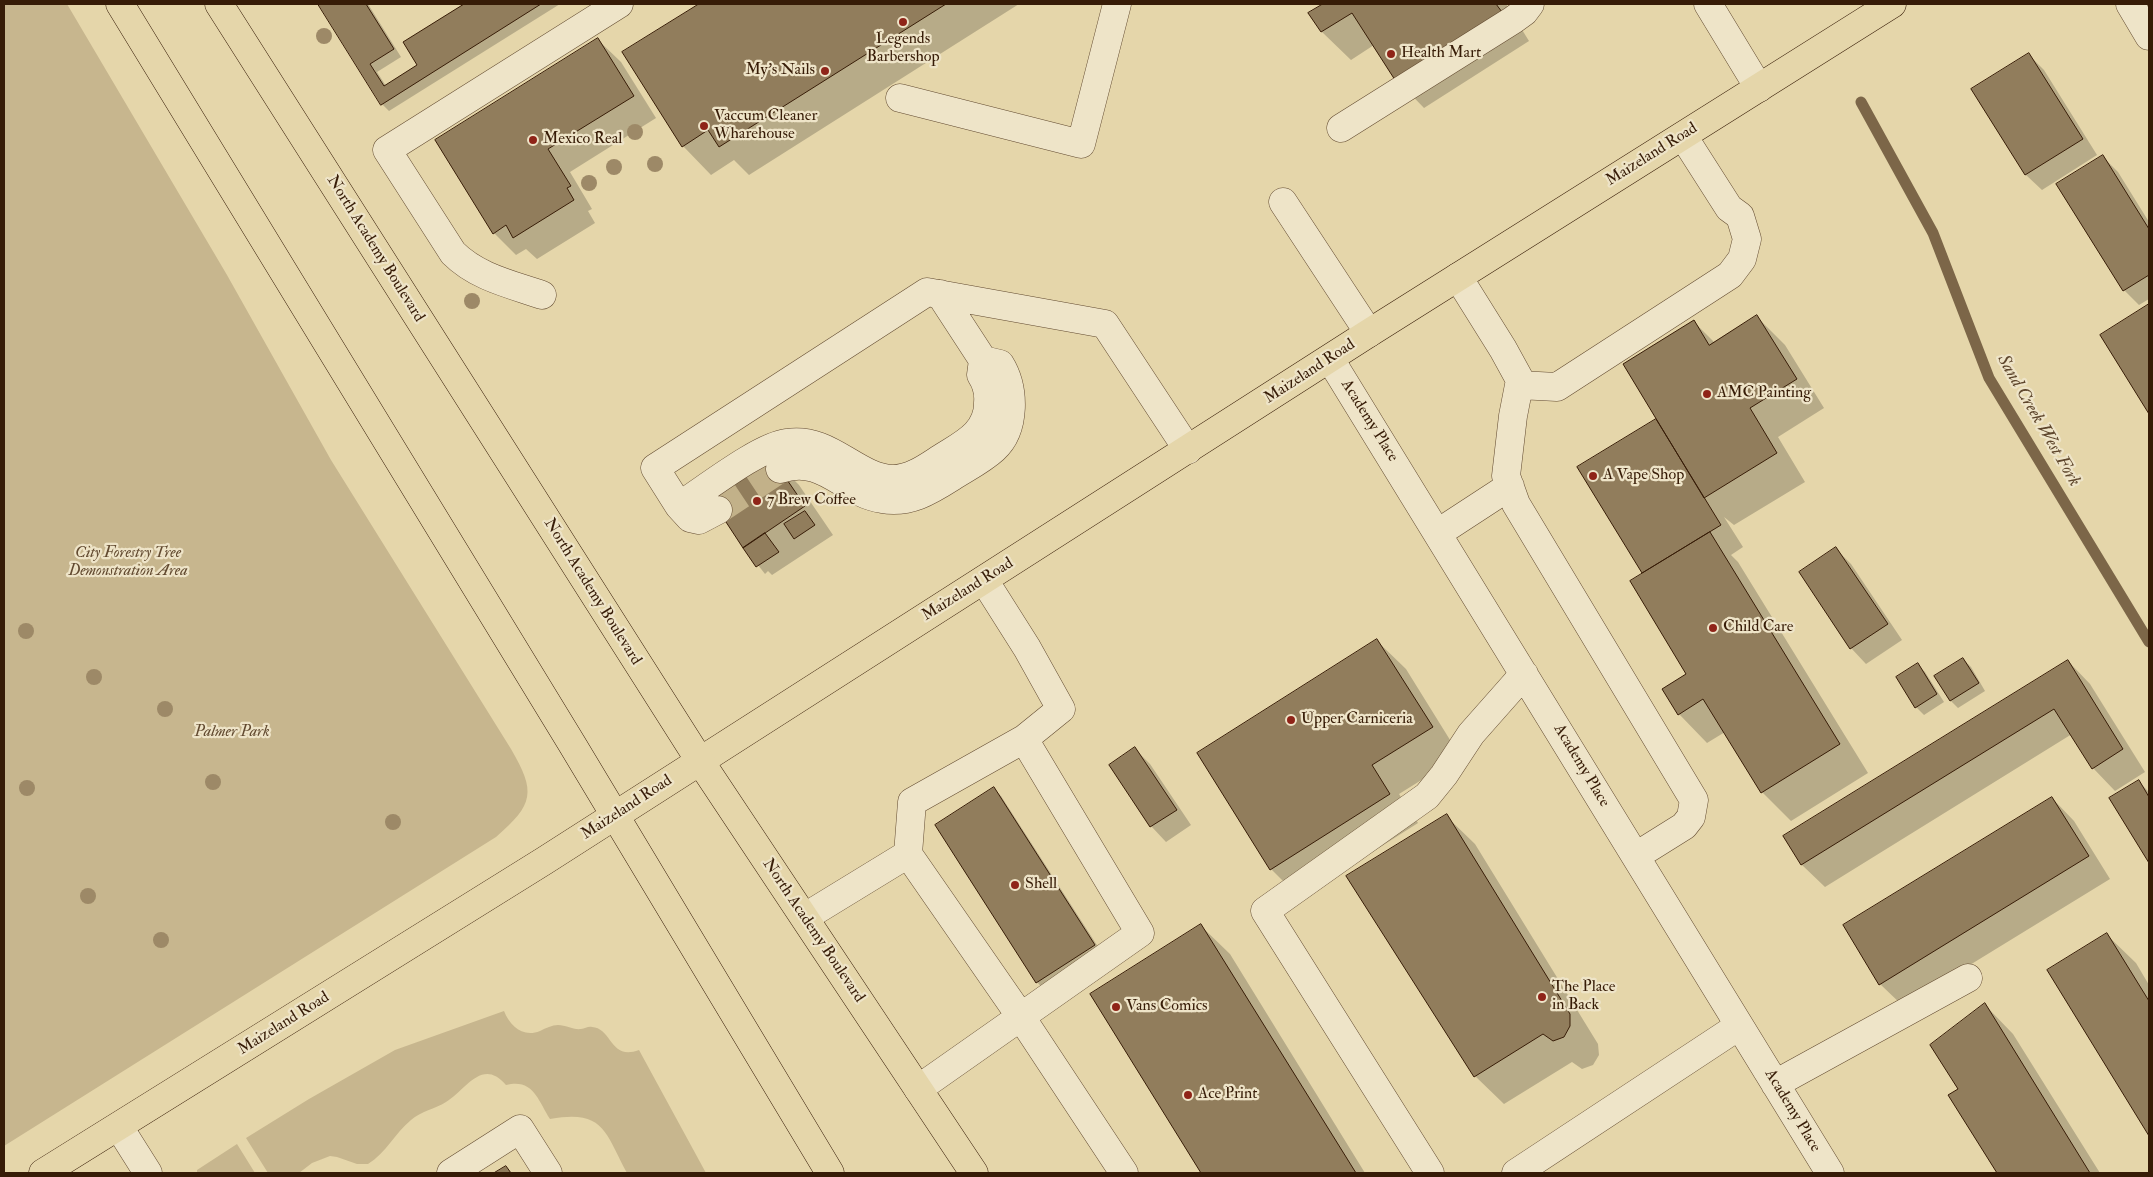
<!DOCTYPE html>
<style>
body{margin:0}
#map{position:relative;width:2153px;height:1177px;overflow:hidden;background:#e5d6aa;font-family:"IM FELL Double Pica",serif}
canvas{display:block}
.frame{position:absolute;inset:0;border:5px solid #371c07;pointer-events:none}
</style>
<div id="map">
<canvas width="2153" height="1177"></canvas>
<div class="frame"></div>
</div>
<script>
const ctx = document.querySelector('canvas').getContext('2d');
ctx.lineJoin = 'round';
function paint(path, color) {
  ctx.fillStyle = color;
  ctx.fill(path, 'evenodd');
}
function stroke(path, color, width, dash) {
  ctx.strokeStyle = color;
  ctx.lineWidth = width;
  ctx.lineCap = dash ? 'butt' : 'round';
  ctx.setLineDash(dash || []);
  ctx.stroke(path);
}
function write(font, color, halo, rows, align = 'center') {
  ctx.font = font + ' "IM FELL Double Pica",serif';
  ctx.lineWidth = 4.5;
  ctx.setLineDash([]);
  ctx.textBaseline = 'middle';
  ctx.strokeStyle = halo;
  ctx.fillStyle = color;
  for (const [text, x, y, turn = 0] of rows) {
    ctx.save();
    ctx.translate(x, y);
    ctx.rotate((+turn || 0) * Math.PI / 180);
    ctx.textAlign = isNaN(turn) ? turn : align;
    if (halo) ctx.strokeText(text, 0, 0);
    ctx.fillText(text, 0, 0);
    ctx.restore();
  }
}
paint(new Path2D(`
 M 4,4 L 67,4 L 227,275 L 331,460 L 511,749 C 536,792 534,804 496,837 L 4,1146 Z
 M 504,1011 C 510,1026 523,1038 540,1031 C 546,1028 552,1025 558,1025 C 566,1025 573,1030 581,1029 C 585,1029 588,1026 592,1027 C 612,1028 610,1061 639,1050 L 706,1173 L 627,1173 C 605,1132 604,1109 550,1119 C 538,1100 533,1078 506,1085 C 482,1057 466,1090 446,1102 C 435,1109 421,1111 411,1120 C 395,1133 386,1153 368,1164 L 357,1164 L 337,1157 L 330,1156 L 312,1163 L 299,1173 L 268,1173 L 246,1138 L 309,1099 L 395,1050 Z
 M 237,1144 L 255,1173 L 197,1173 L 197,1170 Z`), '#c7b68e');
paint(new Path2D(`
 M 320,4 L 368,4 L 401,57 L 377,72 L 386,86 L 419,66 L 404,42 L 466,4 L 560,4 L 389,111 L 382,104 Z
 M 701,4 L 1019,4 L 749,175 L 734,160 L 711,175 L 683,146 L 624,52 Z
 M 1326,4 L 1506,4 L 1529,41 L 1424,108 L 1396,79 L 1374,45 L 1351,60 L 1322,32 L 1310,14 Z
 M 598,40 L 621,62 L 656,118 L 570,172 L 592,209 L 588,211 L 595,223 L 537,259 L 526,249 L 516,255 L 494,233 Z
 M 2029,55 L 2044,70 L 2097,155 L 2042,190 L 2026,175 L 1973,90 Z
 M 2103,157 L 2118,172 L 2149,222 L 2149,299 L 2139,305 L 2124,290 Z
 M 2149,305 L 2149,412 L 2101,335 Z
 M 1757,317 L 1785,345 L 1824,408 L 1778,437 L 1805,482 L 1734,525 L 1724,517 L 1743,547 L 1731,555 L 1738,562 L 1868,773 L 1791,821 L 1762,792 L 1725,732 L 1707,743 L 1679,714 L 1688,674 L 1644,574 L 1579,467 L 1658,419 L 1694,322 L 1715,343 Z
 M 770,456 L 799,485 L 833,535 L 772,575 L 768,571 L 765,574 L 744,547 Z
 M 1836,549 L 1851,564 L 1902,640 L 1866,664 L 1851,648 L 1800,572 Z
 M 1377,641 L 1406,669 L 1460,756 L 1399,794 L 1418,823 L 1300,898 L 1271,869 Z
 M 1963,659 L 1971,667 L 1985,691 L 1958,708 L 1951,701 L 1936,676 Z
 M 2068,661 L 2090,684 L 2145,772 L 2115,791 L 2093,768 L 2072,734 L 1825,887 L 1802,865 L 1784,836 Z
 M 1918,665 L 1925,672 L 1944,702 L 1924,715 L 1916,707 L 1898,678 Z
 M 1135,749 L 1150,764 L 1191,825 L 1166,842 L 1151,826 L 1110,765 Z
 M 2139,782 L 2149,792 L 2149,860 L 2111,798 Z
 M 994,789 L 1001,796 L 1102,953 L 1044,990 L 1037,982 Z
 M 2052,798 L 2074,821 L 2110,879 L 1903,1006 L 1880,984 Z
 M 1446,816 L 1475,844 L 1598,1044 L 1599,1055 L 1593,1065 L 1582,1069 L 1572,1062 L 1504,1104 L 1475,1076 Z
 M 1201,926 L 1230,954 L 1365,1173 L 1203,1173 L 1092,994 Z
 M 2107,935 L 2136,963 L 2149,985 L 2149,1133 L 2049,971 Z
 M 1985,1005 L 2013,1034 L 2100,1173 L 1998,1173 L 1950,1095 L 1960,1089 Z`), '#0003');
stroke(new Path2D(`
 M 1861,102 L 1933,233 L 1989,378 L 2149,642`), '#7c6648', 11);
const building = new Path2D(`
 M 318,4 L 366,4 L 394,49 L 370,64 L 384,86 L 417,65 L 403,42 L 464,4 L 541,4 L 381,105 Z
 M 699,4 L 946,4 L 719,147 L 708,130 L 682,147 L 622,52 Z
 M 1323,4 L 1496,4 L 1502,12 L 1395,80 L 1352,13 L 1321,32 L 1308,13 Z
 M 598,38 L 634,96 L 548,149 L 571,186 L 567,188 L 574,200 L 513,238 L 506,225 L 493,234 L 435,140 Z
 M 2029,53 L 2083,139 L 2025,175 L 1971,89 Z
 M 2103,155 L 2149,229 L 2149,275 L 2123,291 L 2056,184 Z
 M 2149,304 L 2149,414 L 2100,335 Z
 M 1757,315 L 1797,379 L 1750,408 L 1777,453 L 1704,498 L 1623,364 L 1694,320 L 1709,345 Z
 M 1656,419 L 1721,525 L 1642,573 L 1577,467 Z
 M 770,455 L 805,506 L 743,548 L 709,496 Z
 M 805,511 L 815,525 L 794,539 L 784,524 Z
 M 1710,532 L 1840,744 L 1761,793 L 1703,699 L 1678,715 L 1662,689 L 1686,674 L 1630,581 Z
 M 765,533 L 779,552 L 756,567 L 743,548 Z
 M 1836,547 L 1888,624 L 1850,649 L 1799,572 Z
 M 1377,639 L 1433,727 L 1372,765 L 1390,794 L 1270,870 L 1197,753 Z
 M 1963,658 L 1979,683 L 1950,701 L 1934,676 Z
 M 2068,660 L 2123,749 L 2092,769 L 2054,709 L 1801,865 L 1783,836 Z
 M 1918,663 L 1937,694 L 1915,708 L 1896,677 Z
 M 1135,747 L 1177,810 L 1150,827 L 1109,765 Z
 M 2139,780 L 2149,797 L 2149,863 L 2109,798 Z
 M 994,787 L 1095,945 L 1036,983 L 935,825 Z
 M 2052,797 L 2089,856 L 1879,985 L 1843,925 Z
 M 1447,814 L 1570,1014 L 1570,1026 L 1564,1037 L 1553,1041 L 1543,1034 L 1474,1077 L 1346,876 Z
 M 1201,924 L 1356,1173 L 1201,1173 L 1090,994 Z
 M 2107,933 L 2149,1001 L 2149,1136 L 2047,970 Z
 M 1985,1003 L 2090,1173 L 1997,1173 L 1948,1095 L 1958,1089 L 1930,1045 Z
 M 506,1166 L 511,1173 L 494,1173 Z`);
paint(building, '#917d5c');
stroke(building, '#371c07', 1);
stroke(new Path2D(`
 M 718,510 L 780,469`), '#c2b189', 28, [28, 14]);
const minor = new Path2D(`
 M 1708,4 L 1759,88
 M 2130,4 L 2149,36
 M 900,98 L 1081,144 L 1117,4
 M 1341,128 L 1513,20 L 1524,12 L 1530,4
 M 1283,202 L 1369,333
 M 1458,277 L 1503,349 L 1520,380 L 1513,416 L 1506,476 L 1516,504 L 1694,800 L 1691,817 L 1684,826 L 1636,856
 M 542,295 C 510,284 477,277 453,253 L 387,150 L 619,4
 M 1330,359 L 1830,1173
 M 983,360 L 981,375 C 987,384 989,392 988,403 C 988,433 963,444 941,458 C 927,467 911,479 893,479 C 856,478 830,436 787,443 C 760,446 704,490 679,506 L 655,468 L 927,292 L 1105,324 L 1188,450
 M 1519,385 L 1557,387 L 1730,275 L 1742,259 L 1747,239 L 1740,216 L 1729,208 L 1683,136
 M 780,469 C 823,454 843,493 882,499 C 909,504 930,491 952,477 C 966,468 982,460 994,449 C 1016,429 1015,388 1000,364 L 983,360 L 940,294
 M 679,506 L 690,518 L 699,520 L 718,510
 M 1438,533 L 1510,486
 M 908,854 L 1021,1017 L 1124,1173
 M 805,917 L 908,854 L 912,802 L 1024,739
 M 1775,1084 L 1968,978
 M 918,1089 L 1140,933 L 1024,739 L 1061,709 L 1027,648 L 984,580
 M 119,1127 L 148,1173
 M 451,1173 L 520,1129 L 548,1173
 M 1430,1173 L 1265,911 L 1427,796 L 1444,775 L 1471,734 L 1524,674
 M 1516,1173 L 1739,1026`);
const major = new Path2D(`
 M 43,1173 L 544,861 L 1369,333 L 1892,4`);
const highway = new Path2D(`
 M 120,4 L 572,744 L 830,1173
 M 219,4 L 700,761 L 974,1173`);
stroke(minor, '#624a30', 29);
stroke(major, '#371c07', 29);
stroke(highway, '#371c07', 29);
stroke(minor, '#eee4c8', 28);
stroke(major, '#e5d6aa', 28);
stroke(highway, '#e5d6aa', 28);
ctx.fillStyle = '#9d8967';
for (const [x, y] of [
 [324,36],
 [635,132],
 [655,164],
 [614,167],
 [589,183],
 [472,301],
 [26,631],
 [94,677],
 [165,709],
 [213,782],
 [27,788],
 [393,822],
 [88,896],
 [161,940]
]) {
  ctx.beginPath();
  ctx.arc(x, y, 8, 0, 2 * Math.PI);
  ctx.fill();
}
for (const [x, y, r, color] of [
 [903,22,5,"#8f2418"],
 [1391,54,5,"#8f2418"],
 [825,71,5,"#8f2418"],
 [704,126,5,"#8f2418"],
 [533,140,5,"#8f2418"],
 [1707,394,5,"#8f2418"],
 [1593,476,5,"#8f2418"],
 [757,501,5,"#8f2418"],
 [1713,628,5,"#8f2418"],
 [1291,720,5,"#8f2418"],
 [1015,885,5,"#8f2418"],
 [1542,997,5,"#8f2418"],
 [1116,1007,5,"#8f2418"],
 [1188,1095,5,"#8f2418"]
]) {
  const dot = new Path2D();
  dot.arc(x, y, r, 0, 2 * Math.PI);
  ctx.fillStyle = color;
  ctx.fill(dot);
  stroke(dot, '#eee4c8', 2);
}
write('16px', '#371c07', '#eee4c8', [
 ["Legends",903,40,"center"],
 ["Barbershop",903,58,"center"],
 ["Health Mart",1401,54],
 ["My's Nails",815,71,"right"],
 ["Vaccum Cleaner",714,117],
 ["Wharehouse",714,135],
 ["Mexico Real",543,140],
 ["AMC Painting",1717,394],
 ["A Vape Shop",1603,476],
 ["7 Brew Coffee",767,501],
 ["Child Care",1723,628],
 ["Upper Carniceria",1301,720],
 ["Shell",1025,885],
 ["The Place",1552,988],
 ["in Back",1552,1006],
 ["Vans Comics",1126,1007],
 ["Ace Print",1198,1095]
], 'left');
write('16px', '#371c07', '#eee4c8', [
 ["Maizeland Road",1652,155,-32],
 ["North Academy Boulevard",375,249,58],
 ["Maizeland Road",1310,372,-33],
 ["Academy Place",1369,421,58],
 ["Maizeland Road",968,590,-32],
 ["North Academy Boulevard",592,592,58],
 ["Academy Place",1581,766,59],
 ["Maizeland Road",627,808,-33],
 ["North Academy Boulevard",813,931,56],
 ["Maizeland Road",284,1024,-32],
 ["Academy Place",1792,1111,59]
]);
write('italic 16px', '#624a30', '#eee4c8', [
 ["City Forestry Tree",128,554],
 ["Demonstration Area",128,572],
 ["Palmer Park",232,733]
]);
write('italic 18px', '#5f472d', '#eee4c8', [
 ["Sand Creek West Fork",2038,421,60]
]);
</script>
